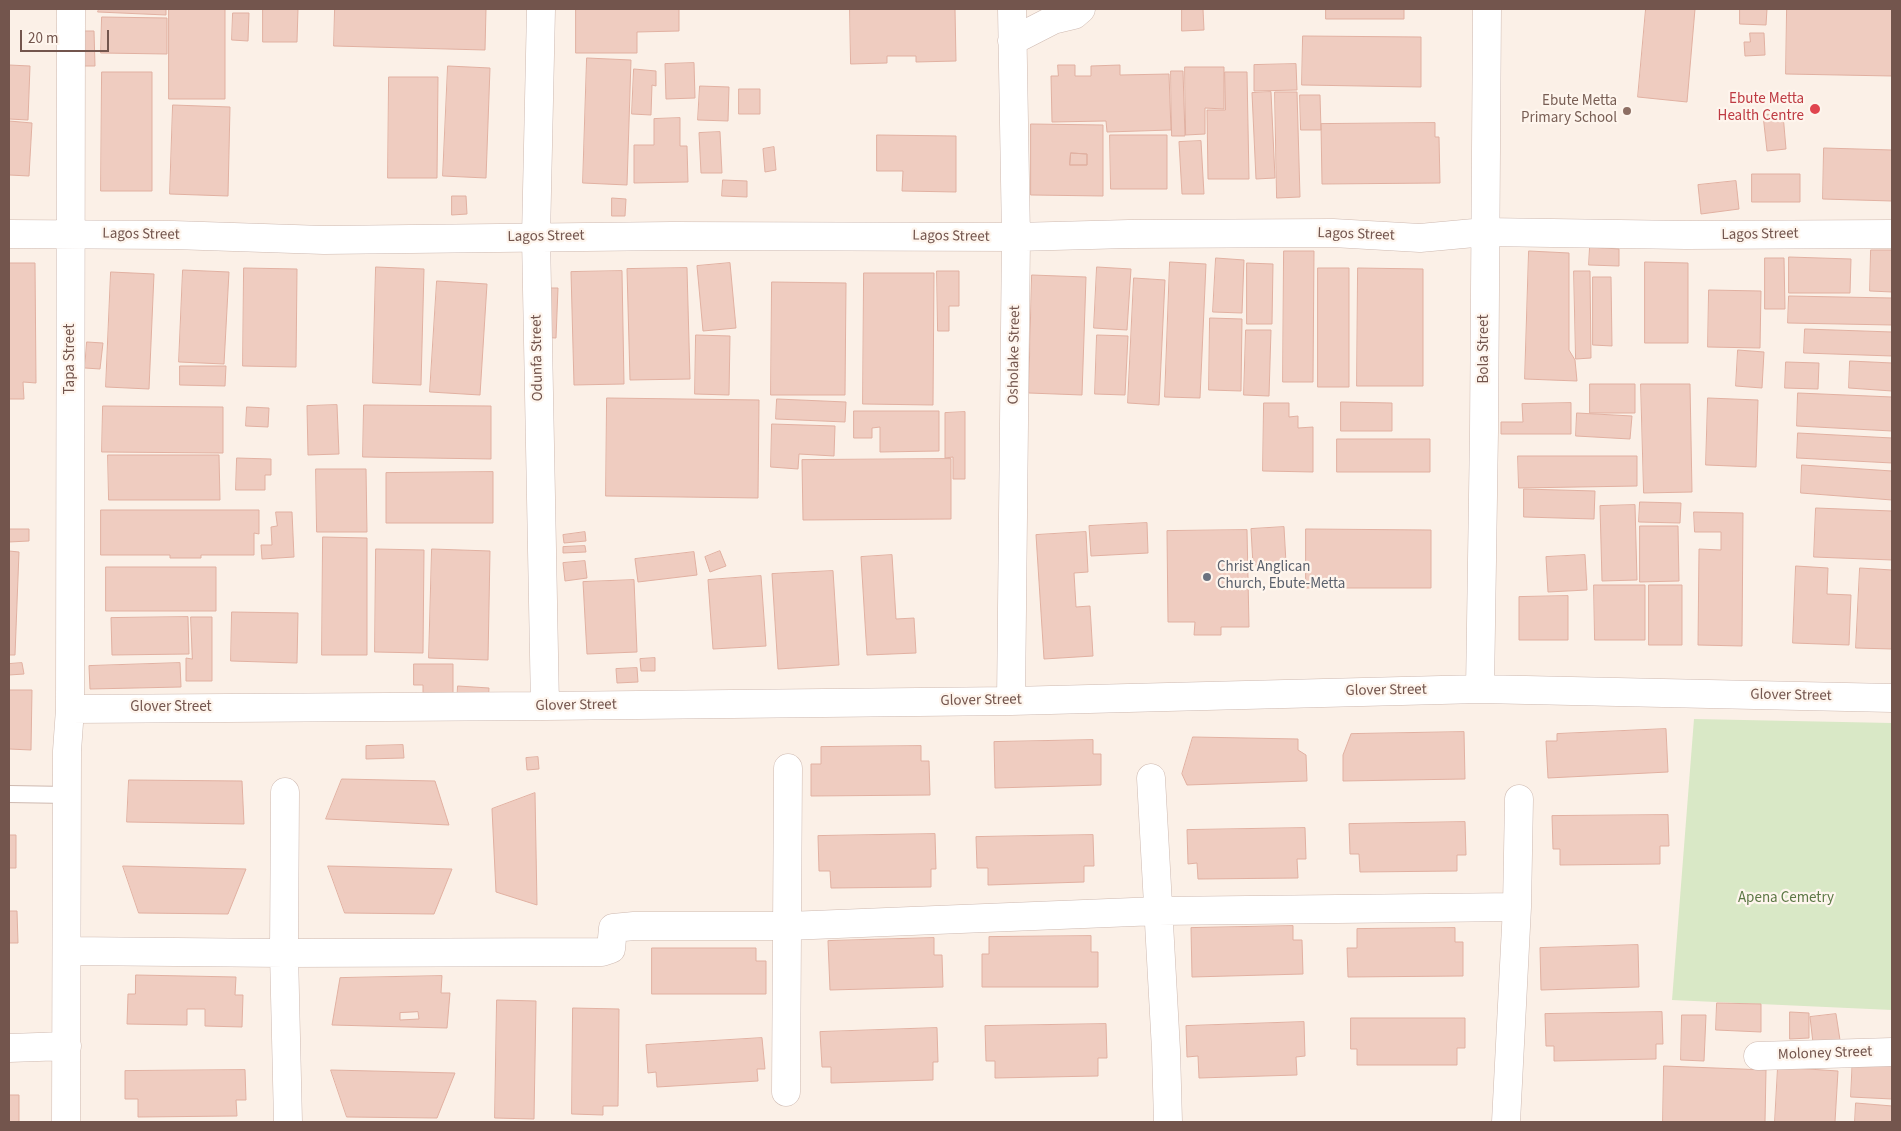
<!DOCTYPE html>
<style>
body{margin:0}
#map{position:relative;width:1901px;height:1131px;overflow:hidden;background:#fbf0e7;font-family:"Source Sans 3",sans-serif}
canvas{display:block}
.frame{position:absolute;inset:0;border:10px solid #73554d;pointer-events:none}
.scale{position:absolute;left:20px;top:30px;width:89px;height:22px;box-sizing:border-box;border:2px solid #73554d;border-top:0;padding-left:6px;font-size:15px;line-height:18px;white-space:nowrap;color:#73554d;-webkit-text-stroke:4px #fef5ed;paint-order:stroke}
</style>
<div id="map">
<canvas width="1901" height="1131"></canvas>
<div class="frame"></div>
<div class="scale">20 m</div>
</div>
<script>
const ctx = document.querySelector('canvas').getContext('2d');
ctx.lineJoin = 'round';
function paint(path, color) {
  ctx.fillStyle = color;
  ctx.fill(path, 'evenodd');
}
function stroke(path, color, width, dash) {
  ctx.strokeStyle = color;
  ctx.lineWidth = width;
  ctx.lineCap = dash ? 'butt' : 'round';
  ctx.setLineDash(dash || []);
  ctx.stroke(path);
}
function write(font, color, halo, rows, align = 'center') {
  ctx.font = font + ' "Source Sans 3",sans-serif';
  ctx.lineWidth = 4.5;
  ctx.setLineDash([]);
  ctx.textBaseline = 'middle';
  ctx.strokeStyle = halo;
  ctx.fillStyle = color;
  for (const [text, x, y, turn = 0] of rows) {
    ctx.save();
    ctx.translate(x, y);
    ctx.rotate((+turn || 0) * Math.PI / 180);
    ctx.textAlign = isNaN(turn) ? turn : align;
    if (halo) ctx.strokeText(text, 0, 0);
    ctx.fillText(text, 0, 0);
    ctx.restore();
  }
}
paint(new Path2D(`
 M 1694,719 L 1892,723 L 1892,1010 L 1672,1000 Z`), '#d9e8c6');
const building = new Path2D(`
 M 99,9 L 166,9 L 166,15 L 98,12 Z
 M 169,9 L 225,9 L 225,99 L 169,99 Z
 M 263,9 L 298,9 L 297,42 L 263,42 Z
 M 335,9 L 486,9 L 485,50 L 334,46 Z
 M 576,9 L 679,9 L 679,31 L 637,32 L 637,53 L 576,53 Z
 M 850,9 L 955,9 L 956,61 L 916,62 L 916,56 L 887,56 L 887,63 L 851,64 Z
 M 1182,9 L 1203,9 L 1204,30 L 1182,31 Z
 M 1326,9 L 1404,9 L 1404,19 L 1326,19 Z
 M 1646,9 L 1695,9 L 1687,102 L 1638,97 Z
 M 1740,9 L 1767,9 L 1766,25 L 1740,24 Z
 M 1787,9 L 1892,9 L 1892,76 L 1786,74 Z
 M 233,13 L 249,13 L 248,41 L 232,40 Z
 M 102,17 L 167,18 L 167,54 L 101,53 Z
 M 76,31 L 94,31 L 95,66 L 77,66 Z
 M 1750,33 L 1764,33 L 1765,55 L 1745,56 L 1744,42 L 1750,42 Z
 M 1303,36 L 1421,37 L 1421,87 L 1302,85 Z
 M 587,58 L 631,60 L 627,185 L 583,183 Z
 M 694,63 L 695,98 L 666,99 L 665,64 Z
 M 1296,64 L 1297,90 L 1254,91 L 1254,65 Z
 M 9,65 L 30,66 L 28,120 L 9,119 Z
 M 1058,65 L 1075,65 L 1075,76 L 1091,76 L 1091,66 L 1120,65 L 1120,75 L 1169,74 L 1171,130 L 1107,132 L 1106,121 L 1052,122 L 1051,76 L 1058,76 Z
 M 448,66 L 490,68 L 486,178 L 443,176 Z
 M 1185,67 L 1224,67 L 1224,109 L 1205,108 L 1205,134 L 1186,135 Z
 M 634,69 L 656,71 L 656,86 L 652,85 L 651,115 L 632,114 Z
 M 1171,71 L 1183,71 L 1185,136 L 1172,136 Z
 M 102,72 L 152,72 L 152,191 L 101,191 Z
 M 1225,72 L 1247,72 L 1249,179 L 1208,179 L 1207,110 L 1225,110 Z
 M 389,77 L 438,77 L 437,178 L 388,178 Z
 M 700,86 L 729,87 L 728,121 L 698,120 Z
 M 739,89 L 760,89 L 760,114 L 739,114 Z
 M 1271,92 L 1275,178 L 1256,179 L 1252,93 Z
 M 1275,92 L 1297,92 L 1300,197 L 1277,198 Z
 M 1300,95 L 1320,95 L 1321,130 L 1301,130 Z
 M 173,105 L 230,107 L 228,196 L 170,194 Z
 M 1783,114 L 1786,149 L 1767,151 L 1763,115 Z
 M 680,118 L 680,146 L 687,146 L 688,182 L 634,183 L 634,145 L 654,145 L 654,119 Z
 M 9,121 L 32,123 L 29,176 L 9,175 Z
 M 1435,123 L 1435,137 L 1439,137 L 1440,183 L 1322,184 L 1321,124 Z
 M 1031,124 L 1103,125 L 1103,196 L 1031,195 ZM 1071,153 L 1087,154 L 1087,165 L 1070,165 Z
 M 720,132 L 722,173 L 701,173 L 699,133 Z
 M 877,135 L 956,136 L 956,192 L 902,191 L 903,171 L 877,171 Z
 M 1110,135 L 1167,135 L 1167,189 L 1111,189 Z
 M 1201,141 L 1204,194 L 1182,194 L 1179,142 Z
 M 774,147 L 776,170 L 765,172 L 763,149 Z
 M 1824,148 L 1892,150 L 1892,201 L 1823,199 Z
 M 1071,153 L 1087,154 L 1087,165 L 1070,165 Z
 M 1752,174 L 1800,174 L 1800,202 L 1752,202 Z
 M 723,180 L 747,181 L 747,197 L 722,196 Z
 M 1736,181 L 1739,209 L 1701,214 L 1698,185 Z
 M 452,196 L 466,196 L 467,214 L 452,215 Z
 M 612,198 L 626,199 L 625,216 L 612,216 Z
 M 1590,247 L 1619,249 L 1619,266 L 1589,265 Z
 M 1871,250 L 1892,250 L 1892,292 L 1870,291 Z
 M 1284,251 L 1314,251 L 1313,382 L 1283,382 Z
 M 1529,251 L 1569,253 L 1569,350 L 1575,360 L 1577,381 L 1525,379 Z
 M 1789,257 L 1851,259 L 1850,293 L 1789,293 Z
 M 1216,258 L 1244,260 L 1242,313 L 1213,312 Z
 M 1765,258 L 1784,258 L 1785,309 L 1765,309 Z
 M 1170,262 L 1206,264 L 1200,398 L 1165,397 Z
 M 1645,262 L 1688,263 L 1688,343 L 1645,343 Z
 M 9,263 L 35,263 L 36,383 L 23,382 L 24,399 L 9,399 Z
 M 730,263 L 736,328 L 703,331 L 697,266 Z
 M 1247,263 L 1273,264 L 1272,324 L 1247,324 Z
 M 376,267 L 424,269 L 421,385 L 373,383 Z
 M 1097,267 L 1131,269 L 1127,330 L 1094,328 Z
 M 244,268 L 297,269 L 296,367 L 243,366 Z
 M 687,268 L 690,379 L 630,380 L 627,269 Z
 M 1318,268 L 1349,268 L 1349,387 L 1318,387 Z
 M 1358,268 L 1423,269 L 1423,386 L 1357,386 Z
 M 183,270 L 229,272 L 224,364 L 179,362 Z
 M 622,271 L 624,384 L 574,385 L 571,272 Z
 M 937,271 L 959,271 L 959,306 L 949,306 L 949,331 L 938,331 Z
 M 1574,271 L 1590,271 L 1591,358 L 1576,359 Z
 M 111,272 L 154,274 L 149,389 L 106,387 Z
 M 864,273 L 934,273 L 933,405 L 863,404 Z
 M 1032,275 L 1086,277 L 1082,395 L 1029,393 Z
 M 1593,277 L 1611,277 L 1612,346 L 1593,345 Z
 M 1134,278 L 1165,280 L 1159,405 L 1128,403 Z
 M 437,281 L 487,284 L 480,395 L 430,392 Z
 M 772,282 L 846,283 L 845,395 L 771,395 Z
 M 539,288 L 558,288 L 556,338 L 537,337 Z
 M 1709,290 L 1761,291 L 1760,348 L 1708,347 Z
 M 1789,296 L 1892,298 L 1892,325 L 1788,323 Z
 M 1210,318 L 1242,319 L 1241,391 L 1209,390 Z
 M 1805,329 L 1892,332 L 1892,356 L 1804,353 Z
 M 1246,330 L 1271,330 L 1269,396 L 1244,395 Z
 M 696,335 L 730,336 L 729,395 L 695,394 Z
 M 1097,335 L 1128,336 L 1125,395 L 1095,394 Z
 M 87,342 L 103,343 L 100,369 L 85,368 Z
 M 1738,350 L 1764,352 L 1762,388 L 1736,386 Z
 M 1850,361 L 1892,363 L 1892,391 L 1849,388 Z
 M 1786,362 L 1819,363 L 1818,389 L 1785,388 Z
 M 180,366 L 226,366 L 225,386 L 180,385 Z
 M 1590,384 L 1635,384 L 1635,413 L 1590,413 Z
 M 1641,384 L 1690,384 L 1692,492 L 1644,493 Z
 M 1798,393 L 1892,397 L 1892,431 L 1797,426 Z
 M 607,398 L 759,400 L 758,498 L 606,496 Z
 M 1708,398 L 1758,400 L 1756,467 L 1706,465 Z
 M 777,399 L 846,402 L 845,422 L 776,419 Z
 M 1341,402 L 1392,403 L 1392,431 L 1341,431 Z
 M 1264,403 L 1289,403 L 1289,417 L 1298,416 L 1298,428 L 1313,427 L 1313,472 L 1263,471 Z
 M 1571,403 L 1571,434 L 1501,434 L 1501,422 L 1523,422 L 1522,404 Z
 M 337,405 L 339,454 L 308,455 L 307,406 Z
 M 364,405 L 491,406 L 491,459 L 363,457 Z
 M 103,406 L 223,407 L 223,453 L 102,452 Z
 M 247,407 L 269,408 L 268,427 L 246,426 Z
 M 854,411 L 939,411 L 939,451 L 880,452 L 880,427 L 872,428 L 872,438 L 854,438 Z
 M 965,412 L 965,479 L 953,479 L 953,457 L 945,458 L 945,413 Z
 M 1577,413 L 1632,416 L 1630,439 L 1576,436 Z
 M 772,424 L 835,426 L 834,456 L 799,454 L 798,469 L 771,467 Z
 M 1798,433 L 1892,438 L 1892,463 L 1797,458 Z
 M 1337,439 L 1430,439 L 1430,472 L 1337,472 Z
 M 108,455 L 219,455 L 220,500 L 109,500 Z
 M 1518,456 L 1637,456 L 1637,486 L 1519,488 Z
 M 237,458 L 271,459 L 271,475 L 265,475 L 265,490 L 236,490 Z
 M 951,459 L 951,519 L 803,520 L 802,460 Z
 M 1802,465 L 1892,471 L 1892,500 L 1801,493 Z
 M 316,469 L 366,469 L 367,532 L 317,532 Z
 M 493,472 L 493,523 L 386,523 L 386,473 Z
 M 1524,489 L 1595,491 L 1594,519 L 1524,517 Z
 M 1640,502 L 1681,503 L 1680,523 L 1639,522 Z
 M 1635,505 L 1637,580 L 1602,581 L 1600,506 Z
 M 1816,508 L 1892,511 L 1892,560 L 1814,557 Z
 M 101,510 L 259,510 L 259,534 L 254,533 L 254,555 L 201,555 L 201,558 L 170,558 L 170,555 L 101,555 Z
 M 276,512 L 292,512 L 294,557 L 262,559 L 261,545 L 272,545 L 271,527 L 277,526 Z
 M 1694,512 L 1743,513 L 1742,646 L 1698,645 L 1699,549 L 1721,550 L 1721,532 L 1695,532 Z
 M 1147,523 L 1148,553 L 1091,556 L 1089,526 Z
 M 1640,526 L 1678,526 L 1679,581 L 1640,582 Z
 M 1284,527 L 1286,563 L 1253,565 L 1251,529 Z
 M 9,529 L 29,529 L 29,541 L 9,542 Z
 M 1306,529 L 1431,530 L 1431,588 L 1306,588 Z
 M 1247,530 L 1249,627 L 1221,627 L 1221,635 L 1194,635 L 1195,622 L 1168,622 L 1167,531 Z
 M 585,532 L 586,541 L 564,543 L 563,535 Z
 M 1086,532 L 1088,572 L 1074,573 L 1076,607 L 1090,606 L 1093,656 L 1044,659 L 1036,535 Z
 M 323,537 L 367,538 L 367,655 L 322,655 Z
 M 585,546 L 586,552 L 563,553 L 563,547 Z
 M 376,549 L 424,550 L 423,653 L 375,652 Z
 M 432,549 L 490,551 L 488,660 L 429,658 Z
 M 9,551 L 19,552 L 15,655 L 9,655 Z
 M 720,551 L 726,566 L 710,572 L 705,557 Z
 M 694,552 L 697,575 L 638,582 L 635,559 Z
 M 892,555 L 896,619 L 914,618 L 916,653 L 867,655 L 861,557 Z
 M 1585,555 L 1587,590 L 1548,592 L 1546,557 Z
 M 585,561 L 587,578 L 565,581 L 563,563 Z
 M 1796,566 L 1828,568 L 1827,594 L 1851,595 L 1849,645 L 1793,643 Z
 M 106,567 L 216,567 L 216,611 L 106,611 Z
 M 1860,568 L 1892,570 L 1892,649 L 1856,648 Z
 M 833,571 L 839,665 L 778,669 L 772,574 Z
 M 761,576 L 766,646 L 713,649 L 708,580 Z
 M 634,580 L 637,652 L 587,654 L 583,582 Z
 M 1594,585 L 1645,585 L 1645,640 L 1595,640 Z
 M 1649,585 L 1682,585 L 1682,645 L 1649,645 Z
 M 1568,596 L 1568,640 L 1519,640 L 1519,597 Z
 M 232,612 L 298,613 L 297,663 L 231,661 Z
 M 188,617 L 189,654 L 112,655 L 111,618 Z
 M 191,617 L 212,617 L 212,681 L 186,681 L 186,658 L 192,659 Z
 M 655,658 L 655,671 L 641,671 L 640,659 Z
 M 22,663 L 24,674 L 9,675 L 9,664 Z
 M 180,663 L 181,687 L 90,689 L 89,666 Z
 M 414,664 L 453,664 L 453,693 L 423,693 L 423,685 L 414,685 Z
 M 637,668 L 638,682 L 617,683 L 616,669 Z
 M 458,686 L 489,688 L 488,705 L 457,703 Z
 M 9,690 L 32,690 L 31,750 L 9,749 Z
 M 1666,729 L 1668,772 L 1548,778 L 1546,741 L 1557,741 L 1557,734 Z
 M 1464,732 L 1465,779 L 1343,781 L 1343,755 L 1351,734 Z
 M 1193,737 L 1298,739 L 1298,750 L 1306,755 L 1307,781 L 1187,785 L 1182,774 Z
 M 1093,740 L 1093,754 L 1101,754 L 1101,785 L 995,788 L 994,742 Z
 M 403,745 L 404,758 L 366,759 L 366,746 Z
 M 921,746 L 921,761 L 929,761 L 930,795 L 811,796 L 811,764 L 821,764 L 821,747 Z
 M 538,757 L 539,769 L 527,770 L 526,758 Z
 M 342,779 L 435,781 L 449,825 L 326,819 Z
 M 129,780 L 242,781 L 244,824 L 127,822 Z
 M 535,793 L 537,905 L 496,892 L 492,809 Z
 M 1668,815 L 1669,846 L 1660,846 L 1660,864 L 1560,865 L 1560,849 L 1553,849 L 1552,816 Z
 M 1465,822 L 1466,855 L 1457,855 L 1457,871 L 1360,872 L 1359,854 L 1350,854 L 1349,824 Z
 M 1305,828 L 1306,859 L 1297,859 L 1298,878 L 1198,879 L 1197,863 L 1188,864 L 1187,830 Z
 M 935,834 L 936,869 L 931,869 L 931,887 L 831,888 L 830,871 L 819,871 L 818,836 Z
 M 9,835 L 16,835 L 16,868 L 9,868 Z
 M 1093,835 L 1094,866 L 1084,866 L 1084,882 L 988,885 L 988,868 L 977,868 L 976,837 Z
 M 123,866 L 246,869 L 228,914 L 139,913 Z
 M 328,866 L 452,869 L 434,914 L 345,913 Z
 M 9,911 L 17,911 L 18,943 L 9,943 L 9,957 Z
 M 1293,926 L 1293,940 L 1302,940 L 1303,974 L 1192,977 L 1191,928 Z
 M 1455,928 L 1455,942 L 1463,942 L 1463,976 L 1348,977 L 1347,948 L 1357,948 L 1357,929 Z
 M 1091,936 L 1091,952 L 1098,952 L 1098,987 L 982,987 L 982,954 L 989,954 L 989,937 Z
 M 934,938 L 934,955 L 942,955 L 943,987 L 830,990 L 828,941 Z
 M 1638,945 L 1639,987 L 1541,990 L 1540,948 Z
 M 652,948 L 756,948 L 756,961 L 766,961 L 766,994 L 652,994 Z
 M 136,975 L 236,977 L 235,995 L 243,995 L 242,1027 L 205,1026 L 205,1009 L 187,1009 L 187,1025 L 127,1024 L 128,994 L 135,994 Z
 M 442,976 L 441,993 L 450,993 L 447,1028 L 332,1025 L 340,978 ZM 418,1012 L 419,1019 L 400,1020 L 400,1013 Z
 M 497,1000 L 536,1001 L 534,1119 L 495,1118 Z
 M 1717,1003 L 1761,1004 L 1761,1032 L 1716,1030 Z
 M 573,1008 L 619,1009 L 618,1106 L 603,1106 L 603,1115 L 572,1114 Z
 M 1662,1012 L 1663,1044 L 1656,1044 L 1656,1059 L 1554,1061 L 1554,1046 L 1546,1046 L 1545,1014 Z
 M 1790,1012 L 1809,1013 L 1809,1038 L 1790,1039 Z
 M 1836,1014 L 1840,1040 L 1813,1043 L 1810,1017 Z
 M 1682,1015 L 1706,1015 L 1704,1061 L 1681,1060 Z
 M 1351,1018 L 1465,1018 L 1465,1048 L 1457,1048 L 1457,1065 L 1357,1065 L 1357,1049 L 1351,1049 Z
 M 1304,1022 L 1305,1056 L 1296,1057 L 1297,1075 L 1199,1078 L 1198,1056 L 1187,1057 L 1186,1026 Z
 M 1106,1024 L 1107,1058 L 1098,1058 L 1098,1076 L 995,1078 L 995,1061 L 986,1061 L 985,1026 Z
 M 937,1028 L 938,1062 L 933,1062 L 933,1080 L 831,1083 L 831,1067 L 822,1067 L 820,1032 Z
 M 762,1038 L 765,1069 L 757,1069 L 758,1081 L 657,1087 L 656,1072 L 648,1073 L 646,1045 Z
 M 1853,1054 L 1892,1056 L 1892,1099 L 1851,1097 Z
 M 1664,1066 L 1766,1070 L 1765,1122 L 1663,1122 Z
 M 1778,1067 L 1838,1071 L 1835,1122 L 1775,1122 Z
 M 245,1070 L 246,1100 L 236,1100 L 237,1116 L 138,1117 L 138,1099 L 125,1099 L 125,1071 Z
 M 331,1070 L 455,1073 L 437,1118 L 347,1117 Z
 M 9,1095 L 19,1095 L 19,1122 L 9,1122 Z
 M 1856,1103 L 1892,1106 L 1892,1122 L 1855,1122 Z`);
paint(building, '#efccc0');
stroke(building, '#e1b0a1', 1);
const lane = new Path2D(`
 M 9,794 L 68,795`);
const street = new Path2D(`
 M 541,9 L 536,237 L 545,706
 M 1012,41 L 1053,20 L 1074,15 L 1081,9
 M 9,234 L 173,235 L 324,240 L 672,236 L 1016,237 L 1129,234 L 1333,233 L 1420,238 L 1485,232 L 1686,235 L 1892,234
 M 1480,689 L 1484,431 L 1487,9
 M 1011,701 L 1016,237 L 1012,9
 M 70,709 L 545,706 L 1011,701 L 1480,689 L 1892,698
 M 1151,778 L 1166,1050 L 1168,1122
 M 285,792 L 284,953 L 288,1122
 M 67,951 L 284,953 L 602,952 L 611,949 L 613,928 L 634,926 L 788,926 L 1158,911 L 1517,907
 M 9,1048 L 67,1046
 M 1758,1056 L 1892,1052
 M 786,1092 L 788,768
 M 66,1122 L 67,751 L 70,709 L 71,9
 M 1506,1122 L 1517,907 L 1519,799`);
stroke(lane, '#ceb9b0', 18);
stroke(street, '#ceb9b0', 29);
stroke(lane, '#fff', 16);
stroke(street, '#fff', 28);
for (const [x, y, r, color] of [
 [1815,109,6,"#e0444e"],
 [1627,111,5,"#8d6e63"],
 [1207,577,5,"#6b7280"]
]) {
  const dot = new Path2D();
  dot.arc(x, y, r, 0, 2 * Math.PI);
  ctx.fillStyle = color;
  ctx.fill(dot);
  stroke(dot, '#fef5ed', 2);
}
write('15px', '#be3a42', '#fef5ed', [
 ["Ebute Metta",1804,100],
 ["Health Centre",1804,117]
], 'right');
write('15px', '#785e54', '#fef5ed', [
 ["Ebute Metta",1617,102],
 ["Primary School",1617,119]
], 'right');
write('15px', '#73554d', '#fef5ed', [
 ["Lagos Street",141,235,1],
 ["Lagos Street",1356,235,2],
 ["Lagos Street",1760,235,-1],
 ["Lagos Street",546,237,-1],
 ["Lagos Street",951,237,1],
 ["Bola Street",1485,349,-90],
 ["Osholake Street",1015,355,-89],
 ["Odunfa Street",538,358,-91],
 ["Tapa Street",71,359,-90],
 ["Glover Street",1386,691,-1],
 ["Glover Street",1791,696,1],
 ["Glover Street",981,701,-1],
 ["Glover Street",576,706,-1],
 ["Glover Street",171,708],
 ["Moloney Street",1825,1054,-2]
]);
write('15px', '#5b616d', '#fef5ed', [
 ["Christ Anglican",1217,568],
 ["Church, Ebute-Metta",1217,585]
], 'left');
write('15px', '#5c7845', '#fef5ed', [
 ["Apena Cemetry",1786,899]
]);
</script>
